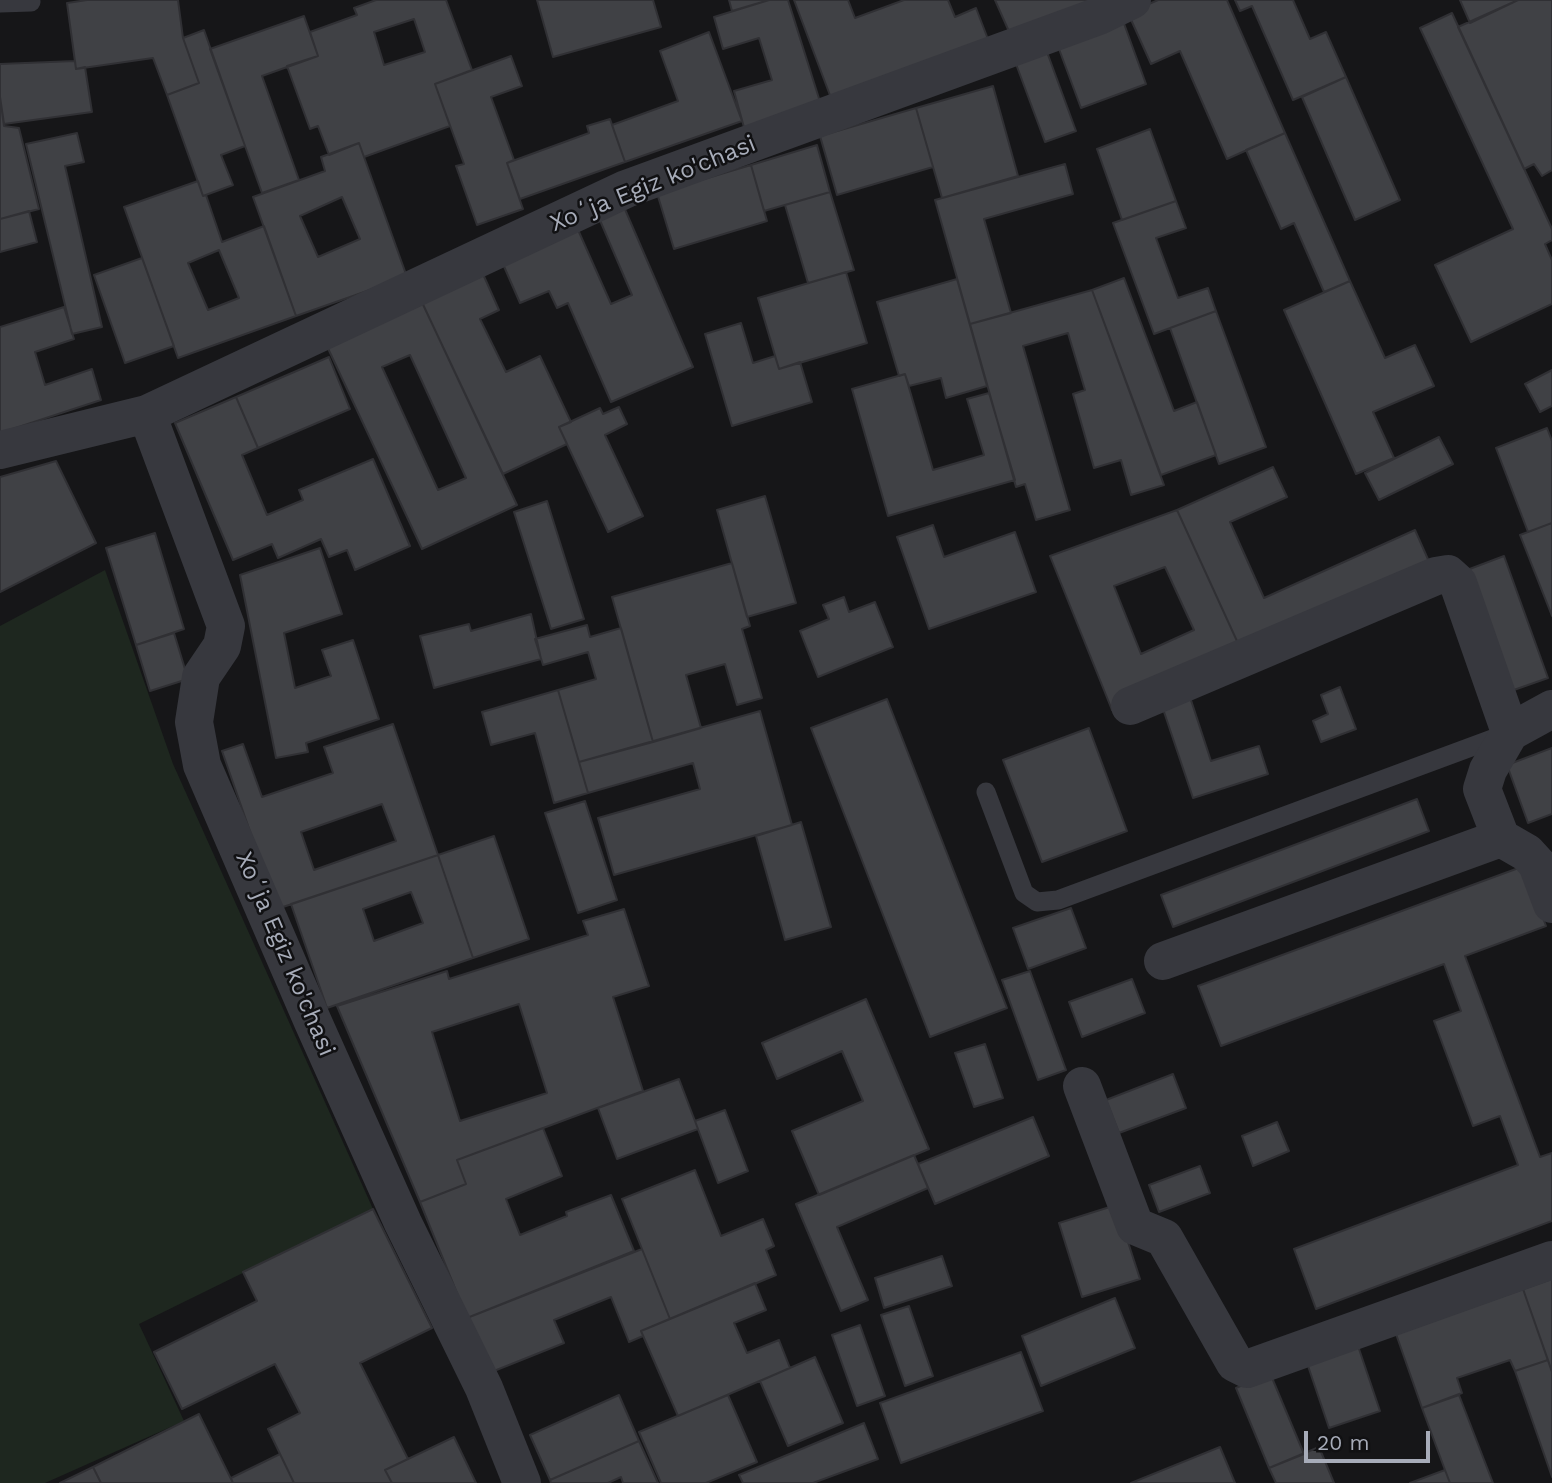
<!DOCTYPE html>
<meta charset="utf-8">
<style>
body{margin:0}
#map{position:relative;width:1552px;height:1483px;overflow:hidden;background:#161618;font-family:"Work Sans",sans-serif}
canvas{display:block}
.scale{position:absolute;left:1304px;top:1431px;width:126px;height:32px;box-sizing:border-box;border:4px solid #a7acb9;border-top:0;padding-left:9px;font-size:21px;line-height:24px;white-space:nowrap;color:#a7acb9;-webkit-text-stroke:5px #111113;paint-order:stroke}
</style>
<div id="map">
<canvas width="1552" height="1483"></canvas>
<div class="scale">20 m</div>
</div>
<script>
const ctx = document.querySelector('canvas').getContext('2d');
ctx.lineJoin = 'round';
function paint(path, color) {
  ctx.fillStyle = color;
  ctx.fill(path, 'evenodd');
}
function stroke(path, color, width, dash) {
  ctx.strokeStyle = color;
  ctx.lineWidth = width;
  ctx.lineCap = dash ? 'butt' : 'round';
  ctx.setLineDash(dash || []);
  ctx.stroke(path);
}
function write(font, color, halo, rows, align = 'center') {
  ctx.font = font + ' "Work Sans",sans-serif';
  ctx.lineWidth = 5;
  ctx.setLineDash([]);
  ctx.textBaseline = 'middle';
  ctx.strokeStyle = halo;
  ctx.fillStyle = color;
  for (const [text, x, y, turn = 0] of rows) {
    ctx.save();
    ctx.translate(x, y);
    ctx.rotate((+turn || 0) * Math.PI / 180);
    ctx.textAlign = isNaN(turn) ? turn : align;
    if (halo) ctx.strokeText(text, 0, 0);
    ctx.fillText(text, 0, 0);
    ctx.restore();
  }
}
paint(new Path2D(`
 M 105,570 L 173,764 L 373,1209 L 139,1324 L 184,1421 L 45,1483 L 0,1483 L 0,626 Z`), '#1e271f');
const building = new Path2D(`
 M 87,0 L 178,0 L 183,38 L 199,83 L 167,95 L 153,58 L 76,69 L 67,3 Z
 M 376,0 L 446,0 L 472,70 L 435,84 L 450,126 L 364,157 L 359,143 L 329,155 L 318,126 L 310,129 L 287,66 L 318,56 L 310,32 L 357,15 L 354,8 ZM 414,19 L 425,52 L 384,65 L 374,32 Z
 M 537,0 L 653,0 L 661,27 L 553,57 Z
 M 729,0 L 769,0 L 732,11 Z
 M 769,0 L 788,0 L 822,108 L 745,131 L 734,91 L 772,80 L 759,38 L 723,49 L 714,17 Z
 M 794,0 L 848,0 L 855,18 L 904,0 L 948,0 L 955,17 L 976,8 L 991,47 L 831,98 Z
 M 995,0 L 1094,0 L 1011,36 Z
 M 1158,0 L 1227,0 L 1285,133 L 1227,159 L 1180,51 L 1151,64 L 1128,13 Z
 M 1235,0 L 1293,0 L 1310,39 L 1326,32 L 1346,77 L 1293,100 L 1252,6 L 1240,11 Z
 M 1460,0 L 1518,0 L 1470,23 Z
 M 1518,0 L 1552,0 L 1552,170 L 1542,176 L 1534,164 L 1524,169 L 1458,27 Z
 M 1452,13 L 1552,229 L 1552,240 L 1545,244 L 1552,260 L 1552,304 L 1471,342 L 1435,265 L 1513,229 L 1420,28 Z
 M 304,16 L 318,56 L 262,76 L 299,180 L 262,193 L 210,49 Z
 M 1122,18 L 1146,84 L 1081,108 L 1056,41 Z
 M 204,30 L 245,146 L 221,155 L 233,185 L 203,196 L 167,95 L 199,83 L 183,38 Z
 M 709,32 L 742,121 L 625,162 L 612,125 L 678,101 L 660,51 Z
 M 1047,52 L 1076,131 L 1045,142 L 1016,64 Z
 M 511,56 L 522,86 L 491,97 L 514,160 L 507,163 L 523,209 L 477,225 L 456,166 L 464,164 L 435,84 Z
 M 75,61 L 76,69 L 85,67 L 92,112 L 4,124 L 0,97 L 0,64 Z
 M 1346,77 L 1400,200 L 1355,220 L 1302,97 Z
 M 993,86 L 1018,176 L 942,198 L 916,108 Z
 M 0,97 L 4,126 L 19,128 L 39,209 L 0,219 Z
 M 916,108 L 933,167 L 837,195 L 820,136 Z
 M 610,119 L 625,162 L 520,199 L 507,163 L 589,133 L 587,126 Z
 M 1150,129 L 1176,201 L 1122,220 L 1097,149 Z
 M 77,133 L 84,162 L 65,166 L 102,327 L 72,334 L 26,144 Z
 M 1285,133 L 1350,281 L 1324,292 L 1294,223 L 1281,229 L 1246,150 Z
 M 359,143 L 407,277 L 296,316 L 253,197 L 325,171 L 321,157 ZM 342,197 L 360,239 L 318,257 L 300,216 Z
 M 817,145 L 830,192 L 764,211 L 751,165 Z
 M 1065,164 L 1073,194 L 984,219 L 1011,313 L 970,324 L 935,200 Z
 M 751,165 L 767,221 L 674,249 L 657,193 Z
 M 198,181 L 203,196 L 206,195 L 222,242 L 264,226 L 296,316 L 178,358 L 124,207 ZM 219,250 L 239,298 L 208,310 L 188,263 Z
 M 830,192 L 854,270 L 808,283 L 785,205 Z
 M 1176,201 L 1186,228 L 1156,238 L 1178,298 L 1208,288 L 1216,311 L 1154,334 L 1113,223 Z
 M 624,207 L 693,367 L 611,402 L 568,303 L 557,308 L 549,291 L 520,303 L 499,255 L 575,223 L 611,304 L 632,295 L 599,218 Z
 M 29,211 L 37,242 L 0,252 L 0,219 Z
 M 142,258 L 174,346 L 125,363 L 94,275 Z
 M 479,265 L 499,310 L 480,319 L 506,372 L 540,356 L 571,422 L 559,427 L 567,444 L 503,474 L 418,294 Z
 M 846,272 L 867,343 L 779,369 L 758,298 Z
 M 1124,278 L 1174,411 L 1197,402 L 1216,455 L 1161,475 L 1092,290 Z
 M 957,279 L 987,386 L 946,398 L 941,378 L 909,386 L 905,374 L 899,376 L 877,302 Z
 M 1350,281 L 1385,358 L 1415,345 L 1434,386 L 1373,412 L 1394,458 L 1356,474 L 1284,310 Z
 M 1092,290 L 1164,485 L 1131,495 L 1121,460 L 1094,468 L 1073,394 L 1085,390 L 1068,333 L 1023,346 L 1070,510 L 1036,520 L 1025,484 L 1016,487 L 970,324 Z
 M 420,298 L 517,505 L 422,549 L 325,342 ZM 410,355 L 466,478 L 438,490 L 382,367 Z
 M 64,307 L 74,339 L 35,352 L 45,385 L 92,369 L 101,400 L 0,433 L 0,327 Z
 M 1216,311 L 1266,447 L 1219,464 L 1170,328 Z
 M 741,323 L 753,363 L 775,356 L 779,369 L 800,362 L 812,402 L 732,426 L 705,334 Z
 M 329,357 L 350,409 L 258,448 L 236,397 Z
 M 1552,370 L 1552,406 L 1540,412 L 1525,384 Z
 M 905,374 L 933,470 L 984,455 L 967,399 L 989,393 L 1015,480 L 888,516 L 852,389 Z
 M 236,397 L 258,448 L 242,455 L 267,515 L 303,500 L 299,490 L 373,459 L 410,546 L 355,570 L 347,550 L 329,557 L 321,539 L 278,558 L 272,544 L 233,560 L 175,423 Z
 M 619,407 L 627,424 L 605,435 L 643,516 L 608,532 L 559,427 L 600,408 L 603,414 Z
 M 1547,428 L 1552,441 L 1552,523 L 1528,532 L 1496,448 Z
 M 1439,437 L 1453,464 L 1379,500 L 1365,473 Z
 M 56,461 L 96,543 L 0,592 L 0,477 Z
 M 1273,467 L 1287,497 L 1230,522 L 1264,598 L 1415,530 L 1431,566 L 1242,652 L 1177,510 Z
 M 765,496 L 796,603 L 747,617 L 717,510 Z
 M 547,501 L 584,619 L 551,629 L 514,512 Z
 M 1177,510 L 1242,652 L 1112,710 L 1050,556 ZM 1165,567 L 1194,630 L 1141,654 L 1114,586 Z
 M 1552,523 L 1552,616 L 1520,535 Z
 M 933,525 L 944,557 L 1015,532 L 1036,592 L 929,629 L 897,537 Z
 M 155,533 L 184,629 L 136,645 L 106,548 Z
 M 320,548 L 342,614 L 284,633 L 295,688 L 331,676 L 322,650 L 353,640 L 379,719 L 306,743 L 308,752 L 276,758 L 240,575 Z
 M 1504,556 L 1548,678 L 1511,691 L 1467,570 Z
 M 732,563 L 750,626 L 742,629 L 762,698 L 737,705 L 725,664 L 686,675 L 701,728 L 653,742 L 612,597 Z
 M 844,597 L 849,612 L 875,602 L 893,647 L 818,677 L 800,631 L 829,619 L 823,605 Z
 M 531,614 L 541,659 L 434,688 L 420,636 L 469,624 L 471,631 Z
 M 587,625 L 590,637 L 621,628 L 653,742 L 579,762 L 558,690 L 596,679 L 588,652 L 543,665 L 535,639 Z
 M 174,633 L 188,679 L 150,691 L 136,645 Z
 M 1340,687 L 1356,729 L 1321,742 L 1313,721 L 1328,714 L 1321,695 Z
 M 558,690 L 588,793 L 554,803 L 535,733 L 491,745 L 482,712 Z
 M 1189,694 L 1211,761 L 1259,746 L 1268,774 L 1193,798 L 1161,703 Z
 M 887,699 L 1007,1008 L 930,1037 L 811,728 Z
 M 760,711 L 792,825 L 614,875 L 598,818 L 700,789 L 693,763 L 588,793 L 579,762 Z
 M 393,724 L 438,855 L 277,909 L 222,751 L 243,744 L 262,797 L 333,773 L 324,747 ZM 382,804 L 396,841 L 314,870 L 301,832 Z
 M 1089,728 L 1127,831 L 1042,862 L 1003,760 Z
 M 1552,748 L 1552,814 L 1528,823 L 1507,765 Z
 M 1417,799 L 1429,831 L 1173,927 L 1161,895 Z
 M 585,801 L 617,900 L 578,913 L 545,813 Z
 M 801,822 L 831,927 L 785,940 L 756,836 Z
 M 494,836 L 529,939 L 473,958 L 438,855 Z
 M 438,855 L 473,958 L 327,1008 L 291,904 ZM 411,892 L 423,923 L 374,941 L 363,909 Z
 M 1524,866 L 1546,926 L 1465,956 L 1540,1157 L 1552,1153 L 1552,1221 L 1316,1309 L 1294,1249 L 1518,1165 L 1500,1116 L 1473,1126 L 1434,1021 L 1461,1011 L 1444,964 L 1221,1046 L 1198,986 Z
 M 1071,908 L 1086,948 L 1028,969 L 1013,928 Z
 M 624,909 L 649,986 L 613,997 L 643,1091 L 457,1160 L 466,1184 L 420,1202 L 337,1006 L 447,971 L 449,979 L 588,935 L 583,921 ZM 519,1004 L 547,1093 L 460,1121 L 432,1032 Z
 M 1030,971 L 1066,1070 L 1038,1080 L 1002,980 Z
 M 1132,979 L 1145,1013 L 1082,1037 L 1069,1002 Z
 M 866,999 L 929,1149 L 819,1195 L 792,1131 L 863,1101 L 842,1051 L 777,1079 L 762,1043 Z
 M 985,1044 L 1003,1098 L 974,1107 L 955,1053 Z
 M 1173,1074 L 1186,1108 L 1119,1133 L 1106,1100 Z
 M 679,1079 L 698,1129 L 617,1159 L 598,1108 Z
 M 725,1110 L 748,1171 L 718,1183 L 695,1121 Z
 M 1033,1117 L 1049,1156 L 935,1204 L 918,1164 Z
 M 1277,1122 L 1289,1151 L 1253,1166 L 1242,1136 Z
 M 543,1128 L 562,1176 L 506,1199 L 520,1235 L 567,1216 L 566,1212 L 611,1195 L 634,1251 L 467,1318 L 420,1202 L 466,1184 L 457,1160 Z
 M 914,1155 L 928,1188 L 837,1227 L 868,1300 L 841,1311 L 796,1204 Z
 M 1200,1166 L 1210,1193 L 1159,1212 L 1149,1185 Z
 M 695,1170 L 721,1236 L 763,1219 L 774,1246 L 766,1250 L 776,1275 L 670,1319 L 622,1199 Z
 M 1116,1205 L 1140,1279 L 1082,1297 L 1059,1223 Z
 M 373,1209 L 432,1328 L 360,1363 L 408,1459 L 385,1470 L 392,1483 L 294,1483 L 268,1429 L 300,1413 L 275,1364 L 182,1409 L 154,1352 L 257,1301 L 243,1272 Z
 M 642,1249 L 670,1319 L 641,1331 L 643,1336 L 629,1342 L 611,1297 L 554,1320 L 564,1343 L 489,1373 L 467,1318 Z
 M 942,1256 L 952,1286 L 884,1308 L 875,1278 Z
 M 1552,1279 L 1552,1372 L 1523,1289 Z
 M 755,1283 L 766,1310 L 734,1323 L 747,1353 L 779,1340 L 790,1368 L 678,1416 L 641,1331 Z
 M 1523,1289 L 1548,1360 L 1515,1371 L 1510,1360 L 1457,1378 L 1462,1393 L 1422,1408 L 1396,1334 Z
 M 1115,1298 L 1135,1348 L 1041,1386 L 1022,1336 Z
 M 909,1306 L 933,1376 L 905,1386 L 881,1315 Z
 M 860,1325 L 885,1396 L 857,1406 L 832,1335 Z
 M 1357,1343 L 1380,1411 L 1329,1428 L 1306,1360 Z
 M 1021,1352 L 1043,1411 L 901,1463 L 880,1403 Z
 M 815,1357 L 843,1423 L 788,1446 L 760,1381 Z
 M 1548,1360 L 1552,1372 L 1552,1477 L 1515,1371 Z
 M 1270,1373 L 1304,1454 L 1269,1468 L 1236,1388 Z
 M 619,1395 L 639,1441 L 550,1480 L 530,1435 Z
 M 728,1395 L 757,1462 L 706,1483 L 661,1483 L 639,1432 Z
 M 1459,1395 L 1493,1483 L 1450,1483 L 1445,1470 L 1422,1408 Z
 M 199,1414 L 233,1483 L 101,1483 L 93,1467 Z
 M 864,1423 L 878,1459 L 813,1483 L 743,1483 L 739,1475 Z
 M 454,1437 L 476,1483 L 392,1483 L 385,1470 Z
 M 639,1441 L 658,1483 L 623,1483 L 621,1477 L 608,1483 L 551,1483 L 550,1480 Z
 M 1220,1447 L 1235,1483 L 1131,1483 Z
 M 1319,1447 L 1334,1483 L 1276,1483 L 1269,1468 Z
 M 280,1454 L 294,1483 L 233,1483 L 231,1478 Z
 M 93,1467 L 101,1483 L 60,1483 Z
 M 1445,1470 L 1450,1483 L 1410,1483 Z`);
paint(building, '#404145');
stroke(building, '#303034', 2);
stroke(new Path2D(`
 M 0,3 L 31,2
 M 986,792 L 1024,893 L 1037,902 L 1058,900 L 1506,734`), '#37383e', 19);
stroke(new Path2D(`
 M 147,414 L 226,626 L 222,646 L 201,677 L 194,722 L 202,765 L 313,1022 L 403,1223 L 484,1388 L 522,1483
 M 0,450 L 147,414 L 626,189 L 1099,16 L 1132,0
 M 1130,706 L 1436,576 L 1448,574 L 1458,583 L 1510,732
 M 1552,709 L 1510,732 L 1488,770 L 1482,789 L 1501,838 L 1527,853 L 1537,864 L 1552,904
 M 1163,961 L 1501,838
 M 1082,1086 L 1135,1226 L 1164,1238 L 1235,1363 L 1247,1369 L 1552,1260`), '#37383e', 38);
write('24px', '#a7acb9', '#111113', [
 ["Xoʻja Egiz ko'chasi",653,184,-22],
 ["Xoʻja Egiz ko'chasi",285,954,67]
]);
</script>
